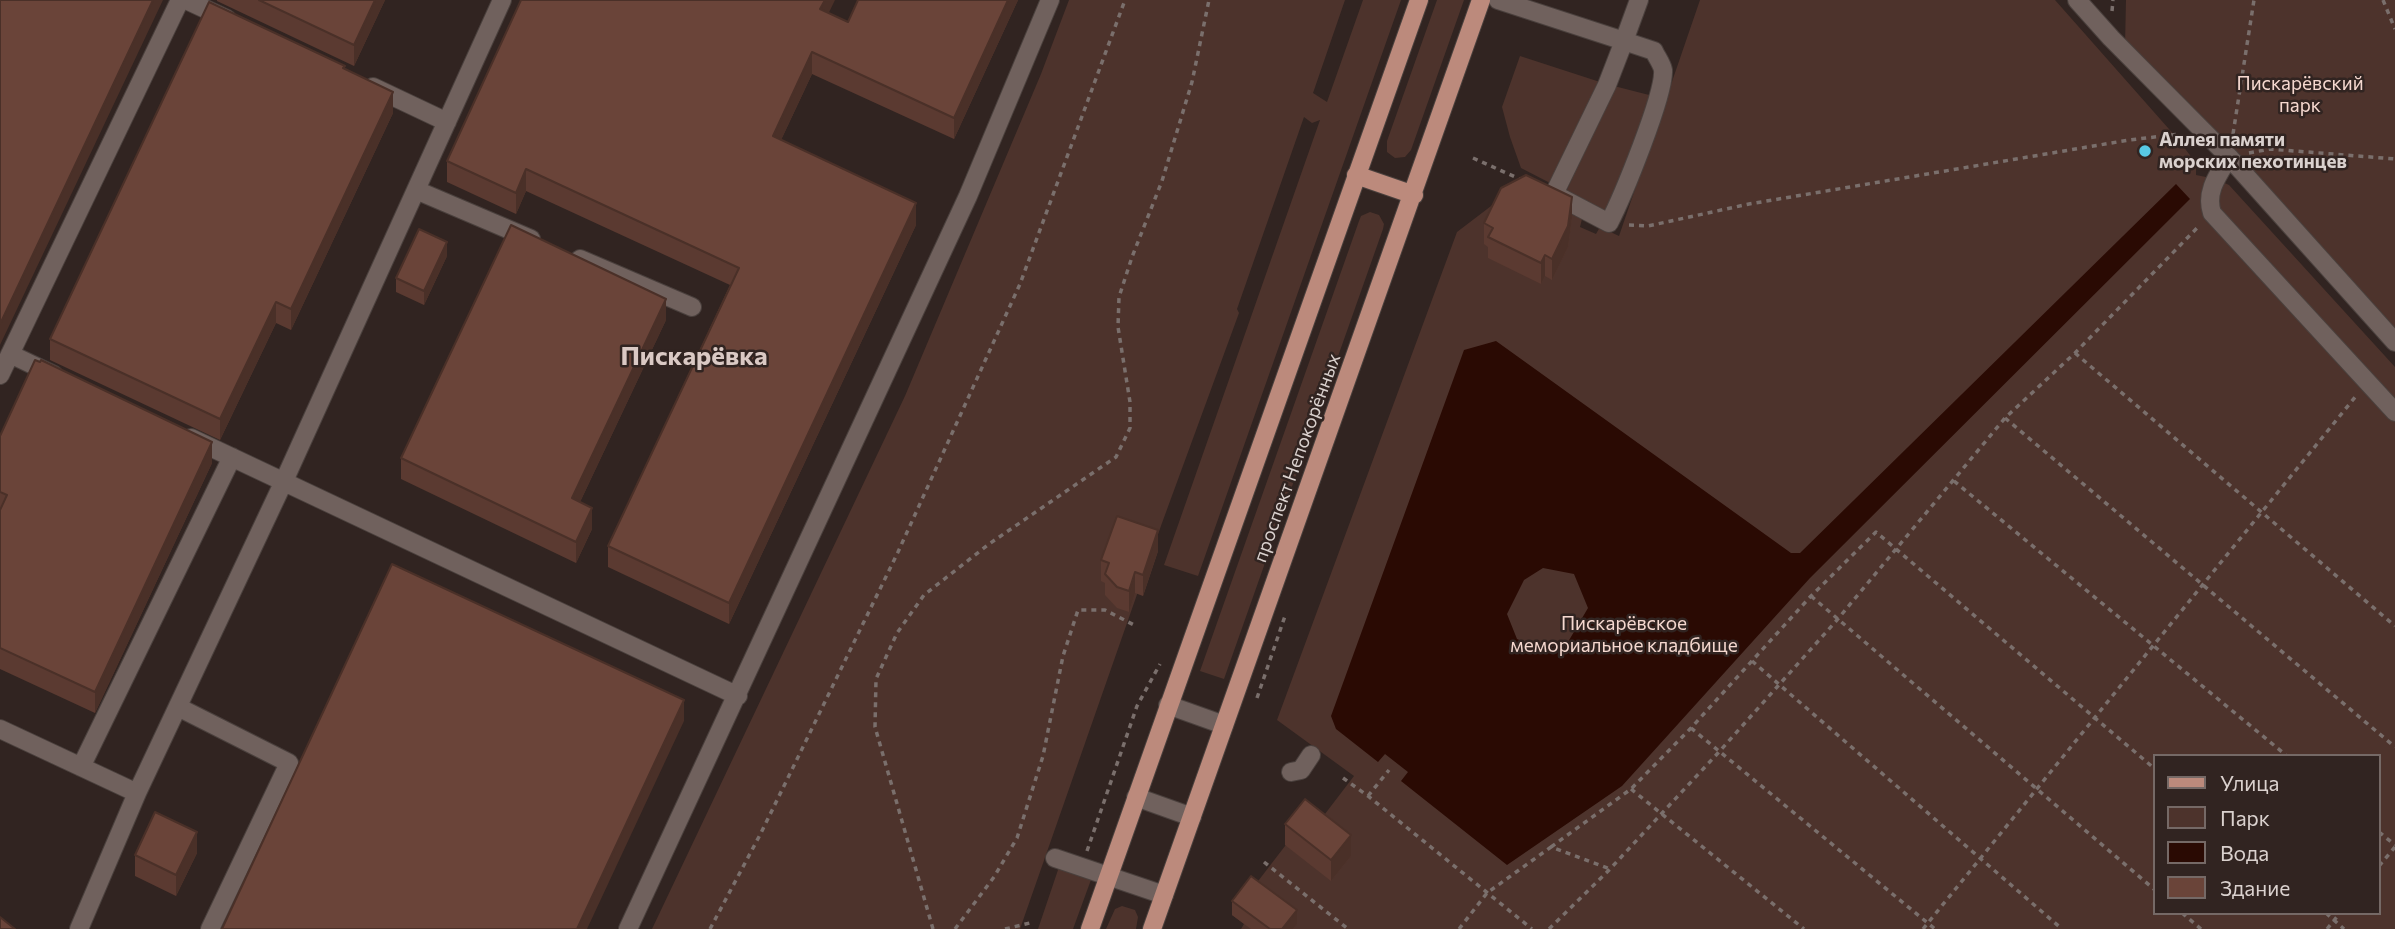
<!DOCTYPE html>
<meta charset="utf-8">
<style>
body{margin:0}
#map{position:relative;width:2395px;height:929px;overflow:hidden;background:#312421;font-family:Commissioner,sans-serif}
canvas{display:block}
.legend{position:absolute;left:2153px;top:754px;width:228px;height:161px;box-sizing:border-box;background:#312421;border:2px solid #756966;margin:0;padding:9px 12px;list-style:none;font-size:21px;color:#dad1ce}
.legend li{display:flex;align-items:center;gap:14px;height:35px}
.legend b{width:35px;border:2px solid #756966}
</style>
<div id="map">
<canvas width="2395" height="929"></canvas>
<ul class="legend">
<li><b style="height:9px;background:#bc8a7c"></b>Улица</li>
<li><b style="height:19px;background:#4d332c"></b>Парк</li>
<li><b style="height:19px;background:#2a0a03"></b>Вода</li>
<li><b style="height:19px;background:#6a4439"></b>Здание</li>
</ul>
</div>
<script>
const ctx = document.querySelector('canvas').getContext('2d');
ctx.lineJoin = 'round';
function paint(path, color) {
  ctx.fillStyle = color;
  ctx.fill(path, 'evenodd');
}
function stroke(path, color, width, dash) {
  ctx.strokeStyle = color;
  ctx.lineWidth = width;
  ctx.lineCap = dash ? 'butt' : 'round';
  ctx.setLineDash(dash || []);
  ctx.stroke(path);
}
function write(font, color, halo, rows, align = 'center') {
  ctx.font = font + ' Commissioner,sans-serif';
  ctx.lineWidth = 5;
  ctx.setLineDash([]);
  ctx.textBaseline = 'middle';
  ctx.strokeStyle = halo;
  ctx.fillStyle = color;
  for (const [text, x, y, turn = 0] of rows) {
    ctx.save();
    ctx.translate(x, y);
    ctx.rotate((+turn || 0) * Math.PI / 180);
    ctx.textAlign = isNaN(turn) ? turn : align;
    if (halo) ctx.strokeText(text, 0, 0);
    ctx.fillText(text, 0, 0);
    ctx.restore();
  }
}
paint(new Path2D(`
 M 1069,0 L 1345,0 L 1313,93 L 1327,102 L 1363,0 L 1401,0 L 1198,576 L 1164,565 L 1320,120 L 1312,123 L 1304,117 L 1237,309 L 1239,313 L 1162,523 L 1020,929 L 652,929 L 905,396 L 1041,74 Z
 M 1437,0 L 1464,0 L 1411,150 L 1405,157 L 1395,158 L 1387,152 L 1387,141 Z
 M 1700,0 L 2055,0 L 2176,137 L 2196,163 L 2196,175 L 2216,179 L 2229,185 L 2395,367 L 2395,929 L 1241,929 L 1244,924 L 1232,915 L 1305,820 L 1315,827 L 1354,776 L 1277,720 L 1457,232 L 1516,187 L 1582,219 L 1580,227 L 1596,234 L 1600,227 L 1619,236 ZM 2155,756 L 2379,756 L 2379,913 L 2155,913 Z
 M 2126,0 L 2395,0 L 2395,334 L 2125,46 Z
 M 1520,56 L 1600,82 L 1552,184 L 1521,168 L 1510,137 L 1502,107 Z
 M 1614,86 L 1653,96 L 1607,210 L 1597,210 L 1565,194 Z
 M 1370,212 L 1379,215 L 1384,224 L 1383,229 L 1224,679 L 1200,671 L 1359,221 L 1361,216 Z
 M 1059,867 L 1092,877 L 1073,929 L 1038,929 Z
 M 1122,906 L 1135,910 L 1138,917 L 1136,929 L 1106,929 L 1115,909 Z`), '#4d332c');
paint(new Path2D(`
 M 2176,184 L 2190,199 L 1810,578 L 1622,786 L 1507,865 L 1401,781 L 1408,772 L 1385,754 L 1378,762 L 1336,729 L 1331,716 L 1464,350 L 1496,341 L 1791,553 L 1800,553 ZM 1543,568 L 1574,574 L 1588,608 L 1568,642 L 1542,650 L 1517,639 L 1507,614 L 1524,580 Z`), '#2a0a03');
const minor = new Path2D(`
 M 186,0 L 227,19
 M 1498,0 L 1624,41 L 1639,0
 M 2077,0 L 2111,38 L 2229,157 L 2395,342
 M 1624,41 L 1654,51 C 1656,56 1662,64 1663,70 C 1665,94 1622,198 1609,223 L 1554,194 L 1607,85 Z
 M 373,87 L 447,122
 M 2229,157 C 2218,175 2205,192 2212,213 L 2395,412
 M 416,190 L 531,239
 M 580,259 L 692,307
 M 10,354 L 54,375
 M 0,375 L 180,0
 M 191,438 L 738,696
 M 1168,705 L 1224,725
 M 178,707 L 289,763 L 210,929
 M 0,729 L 137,793
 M 81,767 L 232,457
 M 1291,772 L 1301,770 L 1311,755
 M 1136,797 L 1192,817
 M 1055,858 L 1164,895
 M 79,929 L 137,793 L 284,481 L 502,0
 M 628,929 L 968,196 L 1050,0`);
const major = new Path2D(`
 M 1356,175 L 1414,195
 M 1090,929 L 1419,0
 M 1152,929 L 1481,0`);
stroke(minor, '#4a403d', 20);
stroke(major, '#4a403d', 20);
stroke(new Path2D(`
 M 2383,0 L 2395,29
 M 2112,11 L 2113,0
 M 2233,134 L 2254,0
 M 2249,153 L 2270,149 L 2395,159
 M 1473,158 L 1522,180
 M 1629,225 L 1648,226 L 1749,204 L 2129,140 L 2180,134
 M 2075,353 L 2395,626
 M 2005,418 L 2395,747
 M 1954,481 L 2287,756
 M 1811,596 L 2155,890
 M 1752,661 L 2062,929
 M 1257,698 L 1285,616
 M 1691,728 L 1935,929
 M 1343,778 L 1368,796 L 1532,929
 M 1631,789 L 1804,929
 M 1368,796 L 1389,770
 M 2379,832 L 2395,845
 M 1551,847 L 1631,789 L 1691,728 L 1811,596 L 1876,532 L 2155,769
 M 1087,851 L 1137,706 L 1160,664
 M 1264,862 L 1348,929
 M 2379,866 L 2395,847
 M 2182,913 L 2201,929
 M 2326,913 L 2344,929
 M 710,929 L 761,833 L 898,552 L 1020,284 L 1125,0
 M 933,929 L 875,727 L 876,679 L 897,633 L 924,595 L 989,544 L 1116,457 L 1130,428 L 1130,402 L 1118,327 L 1119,297 L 1132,257 L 1162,181 L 1192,82 L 1209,0
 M 955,929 L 994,877 L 1017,838 L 1043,756 L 1063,656 L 1078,610 L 1105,610 L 1136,626
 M 1005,929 L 1034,922
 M 1459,929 L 1487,893 L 1551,847 L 1610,869
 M 1549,929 L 1610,869 L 1718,753 L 1837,620 L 2005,418 L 2075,353 L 2198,227
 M 1923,929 L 2356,396
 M 2327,929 L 2340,913`), '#7a6f6c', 3.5, [5, 5]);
stroke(minor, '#70615d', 18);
stroke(major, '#bc8a7c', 18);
paint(new Path2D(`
 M 217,0 L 385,0 L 354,66 L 217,1 Z
 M 1018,0 L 954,139 L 812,74 L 781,140 L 916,225 L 729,624 L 608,567 L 608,546 L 730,285 L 526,191 L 516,214 L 447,182 L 447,161 L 829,13 L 848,22 Z
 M 345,69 L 393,113 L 291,330 L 276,323 L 220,440 L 50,360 L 50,339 Z
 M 1572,218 L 1568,247 L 1552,280 L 1545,276 L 1541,284 L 1488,258 L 1488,247 L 1484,244 L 1484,223 Z
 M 447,256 L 424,305 L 396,292 L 396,278 Z
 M 666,320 L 580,502 L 592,529 L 576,563 L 401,479 L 401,458 Z
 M 0,436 L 212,463 L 95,713 L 0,669 Z
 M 1158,551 L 1143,596 L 1135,593 L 1129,612 L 1117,608 L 1105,595 L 1105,583 L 1101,581 L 1101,560 Z
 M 1285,824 L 1351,856 L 1331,881 L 1285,845 Z
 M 197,853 L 176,896 L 135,876 L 135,855 Z
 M 1232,901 L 1297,924 L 1293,929 L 1251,929 L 1232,915 Z`), '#5b3a31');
paint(new Path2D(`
 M 153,0 L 163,0 L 0,345 L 0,324 Z
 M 375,0 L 385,0 L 354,66 L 354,45 Z
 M 825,0 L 835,0 L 820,31 L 820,9 Z
 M 1008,0 L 1018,0 L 954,139 L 954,118 Z
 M 812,52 L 812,74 L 773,157 L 773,136 Z
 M 393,92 L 393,113 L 291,330 L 291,309 Z
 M 526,169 L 526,191 L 516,214 L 516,193 Z
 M 1572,197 L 1572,218 L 1568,247 L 1552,280 L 1552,259 Z
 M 916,203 L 916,225 L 729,624 L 729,603 Z
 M 447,242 L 447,256 L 424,305 L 424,291 Z
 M 1545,255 L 1545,276 L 1541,284 L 1541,263 Z
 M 666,299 L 666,320 L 572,519 L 572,498 Z
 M 276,302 L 276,323 L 220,440 L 220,419 Z
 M 212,442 L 212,463 L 95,713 L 95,692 Z
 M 592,508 L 592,529 L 576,563 L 576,542 Z
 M 1158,530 L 1158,551 L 1143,596 L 1143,575 Z
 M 1135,572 L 1135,593 L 1129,612 L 1129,591 Z
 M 684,700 L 684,721 L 587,929 L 577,929 Z
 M 197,832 L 197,853 L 176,896 L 176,875 Z
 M 1351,835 L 1351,856 L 1331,881 L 1331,860 Z
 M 1297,910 L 1297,924 L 1293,929 L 1282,929 Z`), '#4a3028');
const building = new Path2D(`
 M 0,0 L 153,0 L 0,324 Z
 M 259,0 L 375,0 L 354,45 Z
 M 521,0 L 825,0 L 820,9 L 848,22 L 858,0 L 1008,0 L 954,118 L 812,52 L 773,136 L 916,203 L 729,603 L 608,546 L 739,268 L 526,169 L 516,193 L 447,161 Z
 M 209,2 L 345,66 L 343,68 L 393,92 L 291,309 L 276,302 L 220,419 L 50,339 Z
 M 1526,175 L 1572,197 L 1568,226 L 1552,259 L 1545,255 L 1541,263 L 1488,237 L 1493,228 L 1484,223 L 1501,188 Z
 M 511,225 L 666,299 L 572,498 L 592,508 L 576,542 L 401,458 Z
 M 419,229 L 447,242 L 424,291 L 396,278 Z
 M 35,360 L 40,362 L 41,360 L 212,442 L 95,692 L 0,648 L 0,510 L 7,495 L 0,492 L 0,436 Z
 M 1117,516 L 1158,530 L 1143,575 L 1135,572 L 1129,591 L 1117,587 L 1105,574 L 1109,563 L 1101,560 Z
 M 392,564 L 684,700 L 577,929 L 222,929 Z
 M 1305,799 L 1351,835 L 1331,860 L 1285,824 Z
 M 155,812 L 197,832 L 176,875 L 135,855 Z
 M 1251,876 L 1297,910 L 1282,929 L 1270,929 L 1232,901 Z
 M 0,917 L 15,929 L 0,929 Z`);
paint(building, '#6a4439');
stroke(building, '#4a3028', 2);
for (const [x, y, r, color] of [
 [2145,151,7,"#58c9e4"]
]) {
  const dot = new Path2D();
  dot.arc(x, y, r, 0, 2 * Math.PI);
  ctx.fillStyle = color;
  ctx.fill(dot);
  stroke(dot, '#312421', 2.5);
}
write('19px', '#f5d8cf', '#312421', [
 ["Пискарёвский",2300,84],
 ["парк",2300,106],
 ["Пискарёвское",1624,624],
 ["мемориальное кладбище",1624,646]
]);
write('bold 19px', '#dad1ce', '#312421', [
 ["Аллея памяти",2159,140],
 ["морских пехотинцев",2159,162]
], 'left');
write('19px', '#dad1ce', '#312421', [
 ["проспект Непокорённых",1297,458,-70]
]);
write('bold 26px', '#dac9c4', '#312421', [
 ["Пискарёвка",694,356]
]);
</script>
